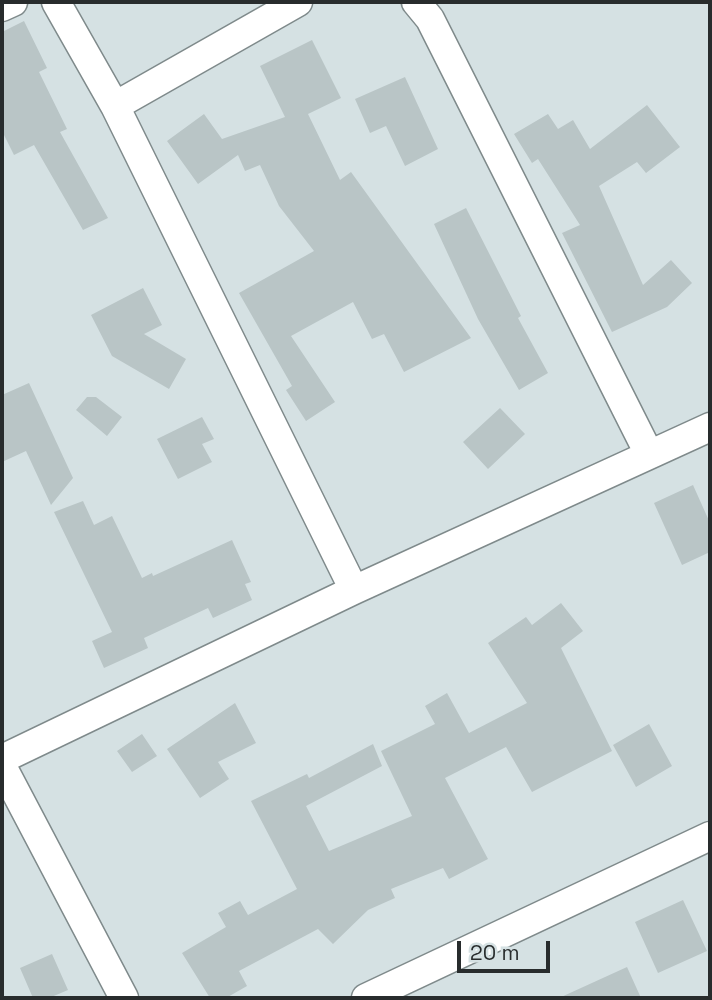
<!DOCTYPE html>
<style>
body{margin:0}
#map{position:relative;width:712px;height:1000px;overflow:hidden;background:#d5e1e3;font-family:"Space Grotesk",sans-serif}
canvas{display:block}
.frame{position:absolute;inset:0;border:4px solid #282c2d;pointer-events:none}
.scale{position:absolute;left:457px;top:941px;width:93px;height:32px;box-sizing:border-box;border:4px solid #282c2d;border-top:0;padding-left:9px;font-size:21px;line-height:24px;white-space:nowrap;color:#282c2d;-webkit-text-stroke:5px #d5e1e3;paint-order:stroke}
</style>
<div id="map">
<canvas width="712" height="1000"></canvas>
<div class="frame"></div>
<div class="scale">20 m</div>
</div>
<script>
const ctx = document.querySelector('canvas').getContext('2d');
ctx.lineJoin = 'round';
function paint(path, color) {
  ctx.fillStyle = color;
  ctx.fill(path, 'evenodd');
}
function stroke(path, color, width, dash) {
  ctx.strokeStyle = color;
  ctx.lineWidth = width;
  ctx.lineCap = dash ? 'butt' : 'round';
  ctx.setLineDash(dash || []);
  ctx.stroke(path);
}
paint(new Path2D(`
 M 24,21 L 47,68 L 39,72 L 67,129 L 60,132 L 108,218 L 83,230 L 34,145 L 14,155 L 2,131 L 2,32 Z
 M 312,40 L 341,98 L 308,114 L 340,180 L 351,172 L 471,338 L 404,372 L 384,334 L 372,339 L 353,302 L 291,336 L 335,402 L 306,421 L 286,390 L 292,386 L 239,293 L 314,251 L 279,206 L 260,165 L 245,171 L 238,155 L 198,184 L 167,141 L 204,114 L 222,139 L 285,117 L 260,66 Z
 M 405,77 L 438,149 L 405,166 L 386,126 L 370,133 L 355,99 Z
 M 647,105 L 680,147 L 646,173 L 637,162 L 599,186 L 643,285 L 671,260 L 692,283 L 667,307 L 612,332 L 562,233 L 580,225 L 538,159 L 532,163 L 514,134 L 548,114 L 558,129 L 573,120 L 590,149 Z
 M 466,208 L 521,316 L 518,318 L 548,373 L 519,390 L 478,319 L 434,224 Z
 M 143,288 L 162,325 L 144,334 L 186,359 L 169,389 L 112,356 L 91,315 Z
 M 29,383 L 73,478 L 51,505 L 26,451 L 2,462 L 2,395 Z
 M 87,397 L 96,397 L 122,417 L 107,436 L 76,410 Z
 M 500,408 L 525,434 L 488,469 L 463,442 Z
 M 202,417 L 214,439 L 202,444 L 212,462 L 178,479 L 157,439 Z
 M 693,485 L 710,523 L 710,552 L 682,565 L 654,503 Z
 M 83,501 L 94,525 L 112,516 L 142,578 L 152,573 L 153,576 L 232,540 L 251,582 L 245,584 L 252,600 L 213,618 L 208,608 L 144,638 L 148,648 L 104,668 L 92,641 L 112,632 L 54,512 Z
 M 561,603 L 583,631 L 561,648 L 612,751 L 532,792 L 506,747 L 445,778 L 488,859 L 449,879 L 443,868 L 391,889 L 395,898 L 368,910 L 333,944 L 318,929 L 239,971 L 247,986 L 226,998 L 210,998 L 182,953 L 226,927 L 218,913 L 240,901 L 248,915 L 297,889 L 251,801 L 307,774 L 309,778 L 373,744 L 382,766 L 306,806 L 329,851 L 412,816 L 381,751 L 435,724 L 425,706 L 447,693 L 469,733 L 527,703 L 488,643 L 526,617 L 532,625 Z
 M 235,703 L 256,743 L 218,762 L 229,779 L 200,798 L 167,749 Z
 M 649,724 L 672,766 L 636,787 L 613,745 Z
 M 142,734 L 157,756 L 132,772 L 117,751 Z
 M 683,900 L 707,951 L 658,973 L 635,922 Z
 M 52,954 L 68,990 L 49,998 L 33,998 L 20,968 Z
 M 627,967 L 641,998 L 559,998 Z`), '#b9c5c6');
const street = new Path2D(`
 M 56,2 L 115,106 L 354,590
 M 416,2 L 430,19 L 649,454
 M 2,7 L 13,2
 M 115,106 L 298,2
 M 2,759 L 354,590 L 710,427
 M 2,766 L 124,998
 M 366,998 L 710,836`);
stroke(street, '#7f8a8b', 31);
stroke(street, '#fff', 28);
</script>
